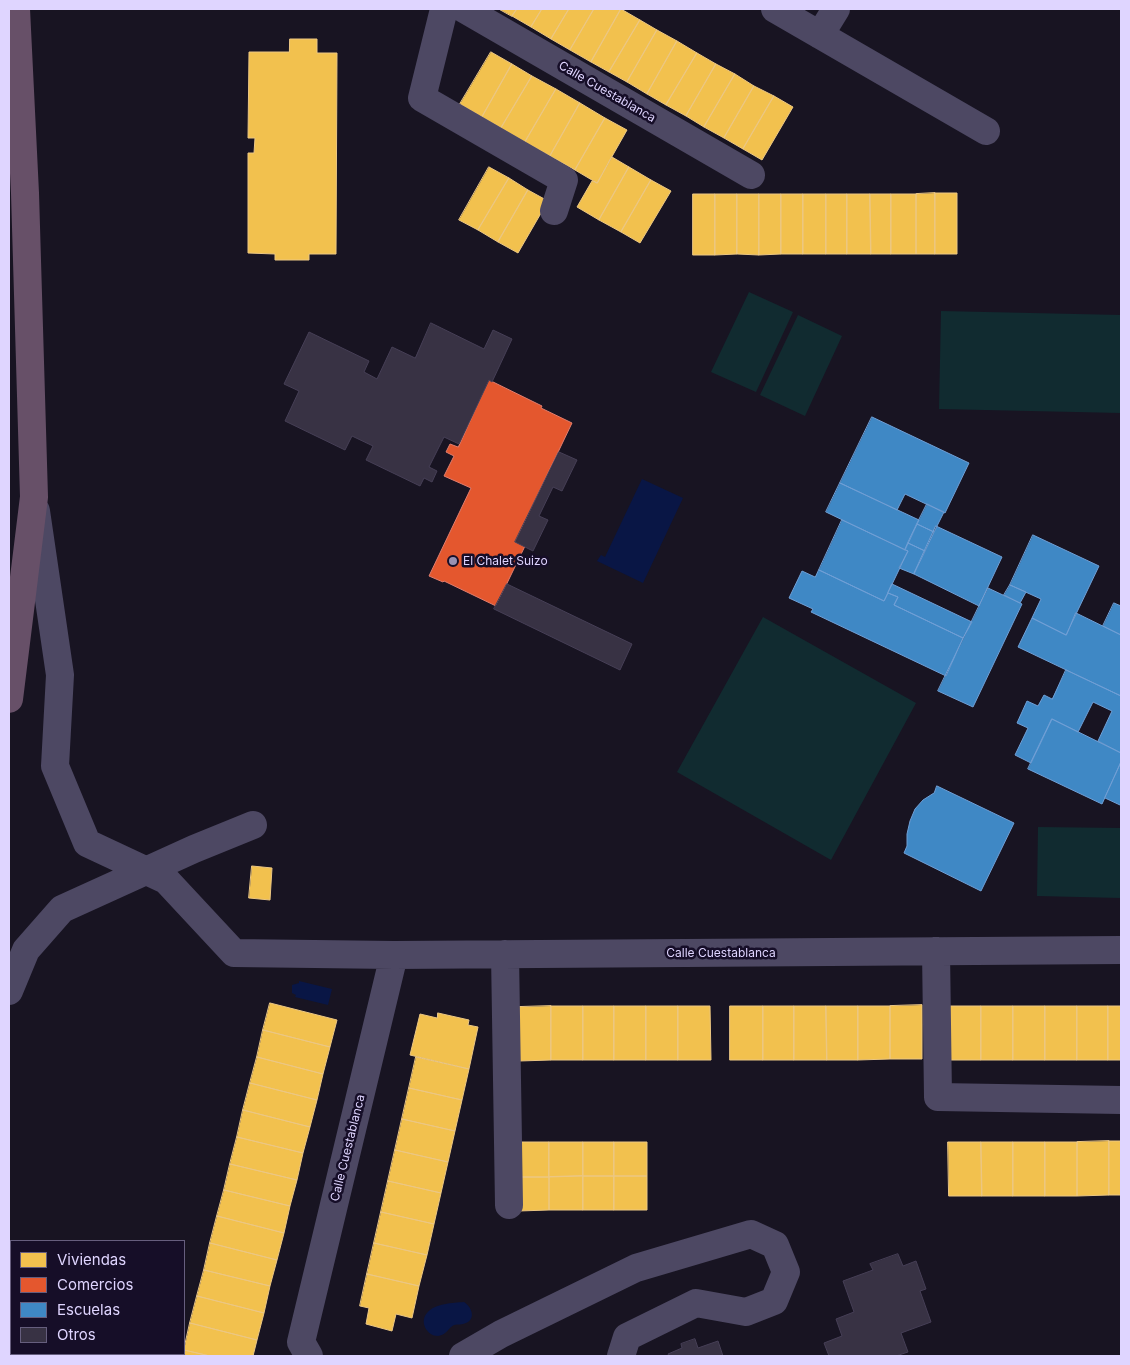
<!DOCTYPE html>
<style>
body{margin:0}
#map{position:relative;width:1130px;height:1365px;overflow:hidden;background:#181422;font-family:Inter,sans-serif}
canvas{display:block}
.frame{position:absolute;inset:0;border:10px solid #dfd5ff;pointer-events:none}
.legend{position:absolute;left:10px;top:1240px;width:175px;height:115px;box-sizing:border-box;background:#160e28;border:1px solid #665e7e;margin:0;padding:6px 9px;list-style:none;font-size:15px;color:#dfd5ff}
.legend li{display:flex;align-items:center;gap:10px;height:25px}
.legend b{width:25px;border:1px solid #665e7e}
</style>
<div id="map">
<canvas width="1130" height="1365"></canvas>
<div class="frame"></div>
<ul class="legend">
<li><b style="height:14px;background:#f2c14e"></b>Viviendas</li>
<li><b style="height:14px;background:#e4572e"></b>Comercios</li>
<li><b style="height:14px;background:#3f88c5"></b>Escuelas</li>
<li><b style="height:14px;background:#383244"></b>Otros</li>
</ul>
</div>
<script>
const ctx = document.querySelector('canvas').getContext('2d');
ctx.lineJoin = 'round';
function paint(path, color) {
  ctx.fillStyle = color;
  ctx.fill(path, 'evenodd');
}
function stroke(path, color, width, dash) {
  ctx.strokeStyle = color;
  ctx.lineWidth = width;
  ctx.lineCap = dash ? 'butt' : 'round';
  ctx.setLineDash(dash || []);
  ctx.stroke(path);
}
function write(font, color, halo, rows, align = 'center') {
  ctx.font = font + ' Inter,sans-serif';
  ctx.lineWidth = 5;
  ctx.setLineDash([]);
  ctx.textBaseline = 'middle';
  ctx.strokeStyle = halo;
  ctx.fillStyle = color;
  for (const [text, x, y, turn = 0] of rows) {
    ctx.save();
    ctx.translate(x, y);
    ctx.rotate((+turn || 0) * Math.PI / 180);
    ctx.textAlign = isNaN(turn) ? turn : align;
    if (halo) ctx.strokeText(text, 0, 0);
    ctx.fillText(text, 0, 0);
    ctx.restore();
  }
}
paint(new Path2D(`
 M 749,292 L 793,312 L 756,392 L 711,372 Z
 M 941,311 L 1121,315 L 1121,413 L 939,409 Z
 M 798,315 L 842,336 L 805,416 L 760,395 Z
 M 763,617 L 916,703 L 831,860 L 677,772 Z
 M 1038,827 L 1121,828 L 1121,898 L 1037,896 Z`), '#112b30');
paint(new Path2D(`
 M 642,479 L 683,498 L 643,583 L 597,561 L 601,555 L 605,557 Z
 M 299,981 L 332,989 L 328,1005 L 295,997 L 296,995 L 292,993 L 292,985 L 299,983 Z
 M 464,1302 C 472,1307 476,1319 466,1323 C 462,1325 458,1324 454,1325 C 448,1328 447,1335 438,1336 C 427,1336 419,1322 427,1313 C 435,1303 453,1303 464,1302 Z`), '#091645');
const homes = new Path2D(`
 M 499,9 L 517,9 L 512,16 Z
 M 517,9 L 542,9 L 531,27 L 512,16 Z
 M 542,9 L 569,9 L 551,39 L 531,27 Z
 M 569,9 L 594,9 L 570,50 L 551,39 Z
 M 594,9 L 621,9 L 591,62 L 570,50 Z
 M 621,9 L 640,20 L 609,72 L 591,62 Z
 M 640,20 L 657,30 L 627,82 L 609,72 Z
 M 657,30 L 677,41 L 647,94 L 627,82 Z
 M 290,39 L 317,39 L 317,53 L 337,53 L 336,254 L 309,254 L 309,260 L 275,260 L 275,254 L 248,253 L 248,153 L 254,153 L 255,138 L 248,138 L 249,52 L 289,52 Z
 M 677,41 L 697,53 L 666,105 L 647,94 Z
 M 491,52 L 512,64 L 482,117 L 460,104 Z
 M 697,53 L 716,64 L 686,116 L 666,105 Z
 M 512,64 L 532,76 L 501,128 L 482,117 Z
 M 716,64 L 735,74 L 704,127 L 686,116 Z
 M 735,74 L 754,86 L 724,138 L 704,127 Z
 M 532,76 L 556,89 L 525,142 L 501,128 Z
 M 754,86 L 774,96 L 743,149 L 724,138 Z
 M 556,89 L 580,103 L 550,156 L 525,142 Z
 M 774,96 L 793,107 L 762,160 L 743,149 Z
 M 580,103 L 605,118 L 575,170 L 550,156 Z
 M 605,118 L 627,130 L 597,183 L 575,170 Z
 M 612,157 L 629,167 L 599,220 L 577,207 L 592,181 L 597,183 Z
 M 489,167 L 509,178 L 478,230 L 459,220 Z
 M 629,167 L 651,180 L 621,232 L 599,220 Z
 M 509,178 L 528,190 L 498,242 L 478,230 Z
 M 651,180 L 671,191 L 640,243 L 621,232 Z
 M 528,190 L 548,201 L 518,253 L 498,242 Z
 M 935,193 L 957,193 L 957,254 L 935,254 Z
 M 935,193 L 935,254 L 916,254 L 916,194 Z
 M 693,194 L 715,194 L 715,255 L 693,255 Z
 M 715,194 L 737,194 L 737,254 L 715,255 Z
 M 737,194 L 759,194 L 759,255 L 737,254 Z
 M 759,194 L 781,194 L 781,254 L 759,255 Z
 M 781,194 L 803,194 L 803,254 L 781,254 Z
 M 803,194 L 826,194 L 826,254 L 803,254 Z
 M 826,194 L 847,194 L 847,254 L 826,254 Z
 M 847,194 L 870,194 L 871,254 L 847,254 Z
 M 870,194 L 891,194 L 891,254 L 871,254 Z
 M 891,194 L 916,194 L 916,254 L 891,254 Z
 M 252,866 L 272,868 L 270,900 L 249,898 Z
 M 270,1003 L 337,1020 L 330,1047 L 263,1030 Z
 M 922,1005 L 922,1059 L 890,1059 L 890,1006 Z
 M 551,1006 L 583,1006 L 583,1060 L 551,1060 Z
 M 551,1006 L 551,1060 L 519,1061 L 518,1007 Z
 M 583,1006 L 614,1006 L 614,1060 L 583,1060 Z
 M 614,1006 L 646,1006 L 646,1060 L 614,1060 Z
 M 646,1006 L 678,1006 L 678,1060 L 646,1060 Z
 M 678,1006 L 710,1006 L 711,1060 L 678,1060 Z
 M 730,1006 L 763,1006 L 763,1060 L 730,1060 Z
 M 763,1006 L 794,1006 L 794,1060 L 763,1060 Z
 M 794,1006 L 826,1006 L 827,1060 L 794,1060 Z
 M 826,1006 L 858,1006 L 858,1060 L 827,1060 Z
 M 858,1006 L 890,1006 L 890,1059 L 858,1060 Z
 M 949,1006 L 981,1006 L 981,1060 L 949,1060 Z
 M 981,1006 L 1013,1006 L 1013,1060 L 981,1060 Z
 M 1013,1006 L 1045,1006 L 1045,1060 L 1013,1060 Z
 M 1045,1006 L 1077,1006 L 1077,1060 L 1045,1060 Z
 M 1077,1006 L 1108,1006 L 1108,1060 L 1077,1060 Z
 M 1108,1006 L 1121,1006 L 1121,1060 L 1108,1060 Z
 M 438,1013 L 469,1020 L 468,1025 L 478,1027 L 469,1069 L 410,1055 L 420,1014 L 437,1018 Z
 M 263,1030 L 330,1047 L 323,1074 L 257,1057 Z
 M 257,1057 L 323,1074 L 317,1100 L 250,1083 Z
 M 416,1057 L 469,1069 L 462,1100 L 409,1088 Z
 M 250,1083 L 317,1100 L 310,1127 L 243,1110 Z
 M 409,1088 L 462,1100 L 455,1131 L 402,1119 Z
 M 243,1110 L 310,1127 L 303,1153 L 237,1137 Z
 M 402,1119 L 455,1131 L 448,1162 L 395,1150 Z
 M 237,1137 L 303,1153 L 297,1180 L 230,1164 Z
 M 1109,1141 L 1121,1141 L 1121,1195 L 1109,1195 Z
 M 1109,1141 L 1109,1195 L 1077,1196 L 1077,1142 Z
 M 518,1142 L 549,1142 L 549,1177 L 519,1177 Z
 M 549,1142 L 583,1142 L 583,1176 L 549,1177 Z
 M 583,1142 L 614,1142 L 614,1176 L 583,1176 Z
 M 614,1142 L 647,1142 L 647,1176 L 614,1176 Z
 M 948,1142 L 981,1142 L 982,1196 L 949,1196 Z
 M 981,1142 L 1013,1142 L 1013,1196 L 982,1196 Z
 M 1013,1142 L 1045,1142 L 1045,1196 L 1013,1196 Z
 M 1045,1142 L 1077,1142 L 1077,1196 L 1045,1196 Z
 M 395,1150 L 448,1162 L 441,1193 L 388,1181 Z
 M 230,1164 L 297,1180 L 290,1206 L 224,1190 Z
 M 583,1176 L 583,1210 L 549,1210 L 549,1177 Z
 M 583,1176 L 614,1176 L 614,1210 L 583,1210 Z
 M 614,1176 L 647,1176 L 647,1210 L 614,1210 Z
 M 519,1177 L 549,1177 L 549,1210 L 519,1211 Z
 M 388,1181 L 441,1193 L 434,1224 L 381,1212 Z
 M 224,1190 L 290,1206 L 284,1233 L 217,1216 Z
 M 381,1212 L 434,1224 L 427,1255 L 374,1243 Z
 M 217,1216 L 284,1233 L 277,1260 L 210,1243 Z
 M 210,1243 L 277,1260 L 270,1286 L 204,1270 Z
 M 374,1243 L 427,1255 L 419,1286 L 367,1274 Z
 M 204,1270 L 270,1286 L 264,1313 L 197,1296 Z
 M 367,1274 L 419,1286 L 412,1318 L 396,1314 L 392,1331 L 366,1324 L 369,1308 L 360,1306 Z
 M 197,1296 L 264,1313 L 257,1340 L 190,1323 Z
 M 190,1323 L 257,1340 L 253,1356 L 210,1356 L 184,1350 Z
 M 184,1350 L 210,1356 L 182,1356 Z`);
paint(homes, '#f2c14e');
stroke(homes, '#ecc783', 1);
const shops = new Path2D(`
 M 489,380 L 542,406 L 541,408 L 572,423 L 515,542 L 525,546 L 496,606 L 444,581 L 443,582 L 429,576 L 471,488 L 444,476 L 454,456 L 446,452 L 450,444 L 458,447 Z`);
paint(shops, '#e4572e');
stroke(shops, '#e27d6d', 1);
const schools = new Path2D(`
 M 872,417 L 969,463 L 945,513 L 905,494 L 897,510 L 840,483 Z
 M 840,483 L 919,520 L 905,550 L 826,512 Z
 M 927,504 L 944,512 L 934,532 L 917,524 Z
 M 842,520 L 908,551 L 884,601 L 819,570 Z
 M 917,524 L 934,532 L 925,551 L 908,543 Z
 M 936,526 L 1002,557 L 979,606 L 914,574 Z
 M 1033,535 L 1099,566 L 1066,635 L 1032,618 L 1041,599 L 1010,585 Z
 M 908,543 L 925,551 L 914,574 L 899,568 L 908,551 L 905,550 Z
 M 819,570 L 884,601 L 888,593 L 898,597 L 894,605 L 963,638 L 946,676 L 811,612 L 813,609 L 789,598 L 802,571 L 815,577 Z
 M 892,584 L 972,622 L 963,638 L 894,605 L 898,597 L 888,593 Z
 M 1010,585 L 1026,592 L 1020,603 L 1004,595 Z
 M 988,588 L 1022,604 L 973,707 L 938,691 Z
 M 1114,603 L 1121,606 L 1121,635 L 1103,626 Z
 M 1076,613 L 1121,635 L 1121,696 L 1018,647 L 1032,618 L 1066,635 Z
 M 1066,670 L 1121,696 L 1121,753 L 1098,741 L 1112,711 L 1093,702 L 1078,732 L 1052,719 L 1031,763 L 1015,755 L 1028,728 L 1017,723 L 1027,701 L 1038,706 L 1044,695 L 1052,699 Z
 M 1052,719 L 1121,753 L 1121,762 L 1102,804 L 1028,769 Z
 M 1121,762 L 1121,803 L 1120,805 L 1105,798 Z
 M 937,786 L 1014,823 L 981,891 L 904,853 L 907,846 L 907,834 L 910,821 L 915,809 L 923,800 L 934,793 Z`);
paint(schools, '#3f88c5');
stroke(schools, '#6f9fd6', 1);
const building = new Path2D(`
 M 431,323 L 484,349 L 493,330 L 512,339 L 492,382 L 489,380 L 459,444 L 444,437 L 429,467 L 437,471 L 432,482 L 424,478 L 420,486 L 366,460 L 373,446 L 352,436 L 345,450 L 285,421 L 299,391 L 284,384 L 309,332 L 369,361 L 364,372 L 377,379 L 392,347 L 415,358 Z
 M 559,452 L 577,460 L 562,491 L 553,487 L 539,516 L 548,520 L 533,551 L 515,542 Z
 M 507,584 L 632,644 L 620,670 L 494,609 Z
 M 898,1254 L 903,1266 L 916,1261 L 926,1289 L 920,1291 L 931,1322 L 901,1333 L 908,1352 L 896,1356 L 829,1356 L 824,1343 L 842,1336 L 836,1319 L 854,1312 L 843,1281 L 873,1270 L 870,1264 Z
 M 695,1339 L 698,1348 L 718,1341 L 723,1356 L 669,1356 L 668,1354 L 682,1348 L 681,1344 Z`);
paint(building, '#383244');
stroke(building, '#463f56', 1);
stroke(new Path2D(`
 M 444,9 L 422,98 L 564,180 L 554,211
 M 464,9 L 751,175
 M 775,9 L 986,131
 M 820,35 L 836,9
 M 36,511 L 60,675 L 55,766 L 87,843 L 166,880 L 234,953 L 394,955 L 1121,950
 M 936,951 L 938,1097 L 1121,1100
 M 505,954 L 509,1205
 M 9,991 L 26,950 L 62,909 L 194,849 L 253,825
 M 309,1356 L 301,1342 L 394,955
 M 463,1356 L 501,1334 L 636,1268 L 751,1234 L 775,1245 L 786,1272 L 774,1301 L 746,1312 L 696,1303 L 627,1337 L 621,1356`), '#4d4863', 28);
stroke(new Path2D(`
 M 9,699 L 34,497 L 25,193 L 16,9`), '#675068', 28);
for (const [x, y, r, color] of [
 [453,561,5,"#9991b2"]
]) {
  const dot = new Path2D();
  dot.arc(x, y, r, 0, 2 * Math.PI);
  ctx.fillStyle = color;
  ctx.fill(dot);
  stroke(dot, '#160e28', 2);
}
write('12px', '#dfd5ff', '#160e28', [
 ["Calle Cuestablanca",607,92,30],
 ["Calle Cuestablanca",721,953],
 ["Calle Cuestablanca",348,1148,-76]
]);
write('12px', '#dfd5ff', '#160e28', [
 ["El Chalet Suizo",463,561]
], 'left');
</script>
